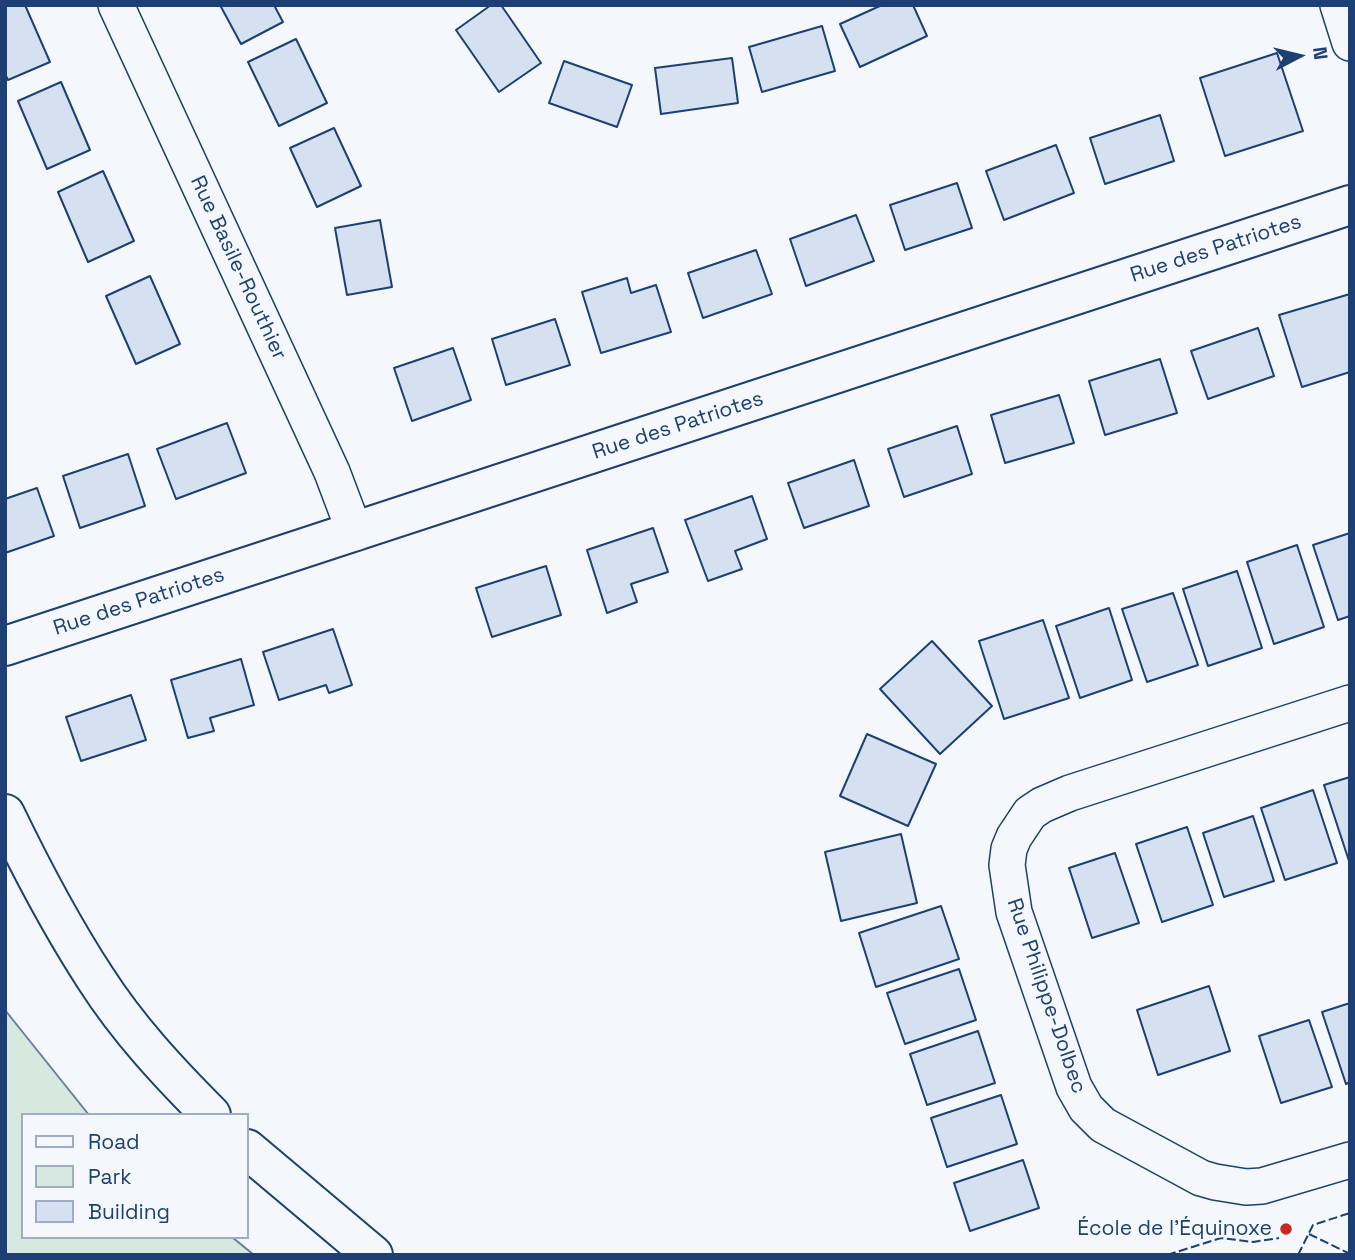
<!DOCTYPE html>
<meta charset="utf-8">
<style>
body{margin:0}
#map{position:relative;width:1355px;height:1260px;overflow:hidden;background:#f4f7fb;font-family:"Space Grotesk",sans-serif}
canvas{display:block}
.frame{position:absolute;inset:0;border:7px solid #1d3f73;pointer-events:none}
.legend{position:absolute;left:21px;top:1113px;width:228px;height:126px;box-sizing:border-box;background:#f4f7fb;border:2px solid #9eadc5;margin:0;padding:9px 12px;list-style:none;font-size:21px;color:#1d3f73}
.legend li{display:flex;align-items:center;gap:14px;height:35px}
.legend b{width:35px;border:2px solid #9eadc5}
.north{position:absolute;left:1264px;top:21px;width:70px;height:70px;-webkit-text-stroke:5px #f4f7fb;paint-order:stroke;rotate:83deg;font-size:19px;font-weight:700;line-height:28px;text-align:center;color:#1d3f73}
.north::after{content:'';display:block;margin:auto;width:24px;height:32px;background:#1d3f73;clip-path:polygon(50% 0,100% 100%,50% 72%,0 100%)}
</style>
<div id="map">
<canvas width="1355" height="1260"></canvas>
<div class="frame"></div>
<ul class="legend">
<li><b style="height:9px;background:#f4f7fb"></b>Road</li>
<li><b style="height:19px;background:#d7e8df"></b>Park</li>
<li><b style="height:19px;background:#d5e0f0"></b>Building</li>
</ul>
<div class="north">N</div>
</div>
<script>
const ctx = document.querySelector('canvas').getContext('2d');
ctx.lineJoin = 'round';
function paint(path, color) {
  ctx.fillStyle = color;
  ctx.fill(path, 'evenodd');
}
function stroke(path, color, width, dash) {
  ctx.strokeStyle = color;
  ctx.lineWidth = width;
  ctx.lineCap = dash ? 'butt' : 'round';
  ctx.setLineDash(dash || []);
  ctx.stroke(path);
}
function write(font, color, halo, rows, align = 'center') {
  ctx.font = font + ' "Space Grotesk",sans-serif';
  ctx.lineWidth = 5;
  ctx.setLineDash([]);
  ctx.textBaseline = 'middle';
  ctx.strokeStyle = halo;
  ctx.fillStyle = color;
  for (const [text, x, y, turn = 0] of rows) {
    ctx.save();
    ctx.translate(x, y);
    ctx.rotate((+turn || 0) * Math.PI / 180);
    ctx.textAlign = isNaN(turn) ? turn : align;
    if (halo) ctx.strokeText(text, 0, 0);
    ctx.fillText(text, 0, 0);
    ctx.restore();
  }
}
const green = new Path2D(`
 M 5,1010 L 89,1115 L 23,1115 L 23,1237 L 232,1237 L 254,1255 L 5,1255 Z`);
paint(green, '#d7e8df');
stroke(green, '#687fa3', 2);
const building = new Path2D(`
 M 5,5 L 25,5 L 50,62 L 8,80 L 5,74 Z
 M 220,5 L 274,5 L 283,22 L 241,44 Z
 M 491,5 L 501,5 L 541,63 L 499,92 L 456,30 Z
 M 882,5 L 913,5 L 927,36 L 860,67 L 840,24 Z
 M 822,26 L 835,71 L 762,92 L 749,47 Z
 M 296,39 L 327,103 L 279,126 L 248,62 Z
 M 1277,53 L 1303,131 L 1225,156 L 1200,78 Z
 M 732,58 L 738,103 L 661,114 L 655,68 Z
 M 564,61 L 632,85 L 617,127 L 549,103 Z
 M 61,82 L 90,150 L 47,169 L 18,101 Z
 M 1160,115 L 1174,161 L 1105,184 L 1090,138 Z
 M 334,128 L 361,186 L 317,207 L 290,148 Z
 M 1056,145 L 1074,193 L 1004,220 L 986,171 Z
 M 103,171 L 134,241 L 88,262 L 58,192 Z
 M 957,183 L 972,228 L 905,250 L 890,205 Z
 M 856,215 L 874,261 L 806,286 L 790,239 Z
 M 380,220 L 392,287 L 347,295 L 335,228 Z
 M 756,250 L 772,294 L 703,318 L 688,273 Z
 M 150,276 L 180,344 L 136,364 L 106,296 Z
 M 627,278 L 631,293 L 656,285 L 671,332 L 601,353 L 582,292 Z
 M 1350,294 L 1350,372 L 1302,387 L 1279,315 Z
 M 555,319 L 570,365 L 506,385 L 492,339 Z
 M 1258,328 L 1274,376 L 1208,399 L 1191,351 Z
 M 453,348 L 471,400 L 412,421 L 394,368 Z
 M 1160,359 L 1177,413 L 1105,435 L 1089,381 Z
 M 1059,395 L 1074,443 L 1005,463 L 991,415 Z
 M 227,423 L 246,473 L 176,499 L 157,449 Z
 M 957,426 L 972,474 L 904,497 L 888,449 Z
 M 128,454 L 145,506 L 80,528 L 63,476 Z
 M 854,460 L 869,506 L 804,528 L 788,483 Z
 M 37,488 L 54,536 L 5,553 L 5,499 Z
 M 752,496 L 767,539 L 735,551 L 742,569 L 708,581 L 685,520 Z
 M 653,528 L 668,572 L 631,584 L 637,602 L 607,613 L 587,550 Z
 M 1350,533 L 1350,616 L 1338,620 L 1313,545 Z
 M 1297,545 L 1324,627 L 1274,644 L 1247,562 Z
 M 546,566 L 561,615 L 492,637 L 476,588 Z
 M 1237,571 L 1262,648 L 1208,666 L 1183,589 Z
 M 1173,593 L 1198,665 L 1147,682 L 1122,609 Z
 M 1109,608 L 1132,680 L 1080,698 L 1056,626 Z
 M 1043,620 L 1069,698 L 1004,719 L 979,641 Z
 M 333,629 L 352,685 L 329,693 L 326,685 L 279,700 L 263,652 Z
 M 932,641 L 992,706 L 940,754 L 880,689 Z
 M 241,659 L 254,705 L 210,718 L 214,731 L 188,738 L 171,680 Z
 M 131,695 L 146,740 L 81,761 L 66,717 Z
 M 867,734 L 936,764 L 908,826 L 840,796 Z
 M 1350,777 L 1350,861 L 1349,861 L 1324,785 Z
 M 1313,790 L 1337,863 L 1285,880 L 1261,808 Z
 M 1253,816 L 1274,881 L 1224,897 L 1203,833 Z
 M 1187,827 L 1213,905 L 1162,922 L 1136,844 Z
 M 901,834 L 917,903 L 841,921 L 825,852 Z
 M 1115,853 L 1139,923 L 1092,938 L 1069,868 Z
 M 941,906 L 959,959 L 876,987 L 859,933 Z
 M 959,969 L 976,1020 L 905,1044 L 887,993 Z
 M 1209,986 L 1230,1051 L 1158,1075 L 1137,1010 Z
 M 1350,1003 L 1350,1082 L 1346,1084 L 1322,1012 Z
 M 1309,1020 L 1332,1087 L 1281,1103 L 1259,1036 Z
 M 978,1031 L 995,1083 L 927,1105 L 910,1054 Z
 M 1001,1095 L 1017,1144 L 947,1167 L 931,1118 Z
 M 1023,1160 L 1039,1208 L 970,1231 L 954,1183 Z`);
paint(building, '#d5e0f0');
stroke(building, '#1d3f73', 2);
const street = new Path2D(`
 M 116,5 L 332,472 L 355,533
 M 1338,5 L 1350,43
 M 1350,703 L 1070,793 L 1042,805 L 1030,813 L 1014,837 L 1009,849 L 1007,865 L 1014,912 L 1074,1087 L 1086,1108 L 1103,1125 L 1201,1178 L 1215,1182 L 1246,1187 L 1262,1186 L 1350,1160`);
const secondary = new Path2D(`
 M 5,646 L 1350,205
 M 5,814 C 32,870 62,927 96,979 C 128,1029 169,1073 211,1115
 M 247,1149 L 373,1255`);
stroke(street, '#1d3f73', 38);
stroke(secondary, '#1d3f73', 42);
stroke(street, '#f4f7fb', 35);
stroke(secondary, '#f4f7fb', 38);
stroke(new Path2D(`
 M 1309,1234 L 1350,1254
 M 1167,1255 L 1221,1238 L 1253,1242 L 1279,1238
 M 1298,1255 L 1313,1225 L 1350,1213`), '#1d3f73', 2, [9, 3.5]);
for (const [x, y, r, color] of [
 [1286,1229,7,"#c62828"]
]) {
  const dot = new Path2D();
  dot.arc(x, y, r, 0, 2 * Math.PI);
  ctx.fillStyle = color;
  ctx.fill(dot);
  stroke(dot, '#f4f7fb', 2.5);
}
write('21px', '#1d3f73', '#f4f7fb', [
 ["Rue des Patriotes",1216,249,-18],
 ["Rue Basile-Routhier",238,268,65],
 ["Rue des Patriotes",678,426,-18],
 ["Rue des Patriotes",139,602,-18],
 ["Rue Philippe-Dolbec",1046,996,71]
]);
write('21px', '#1d3f73', '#f4f7fb', [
 ["École de l'Équinoxe",1272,1229]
], 'right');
</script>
